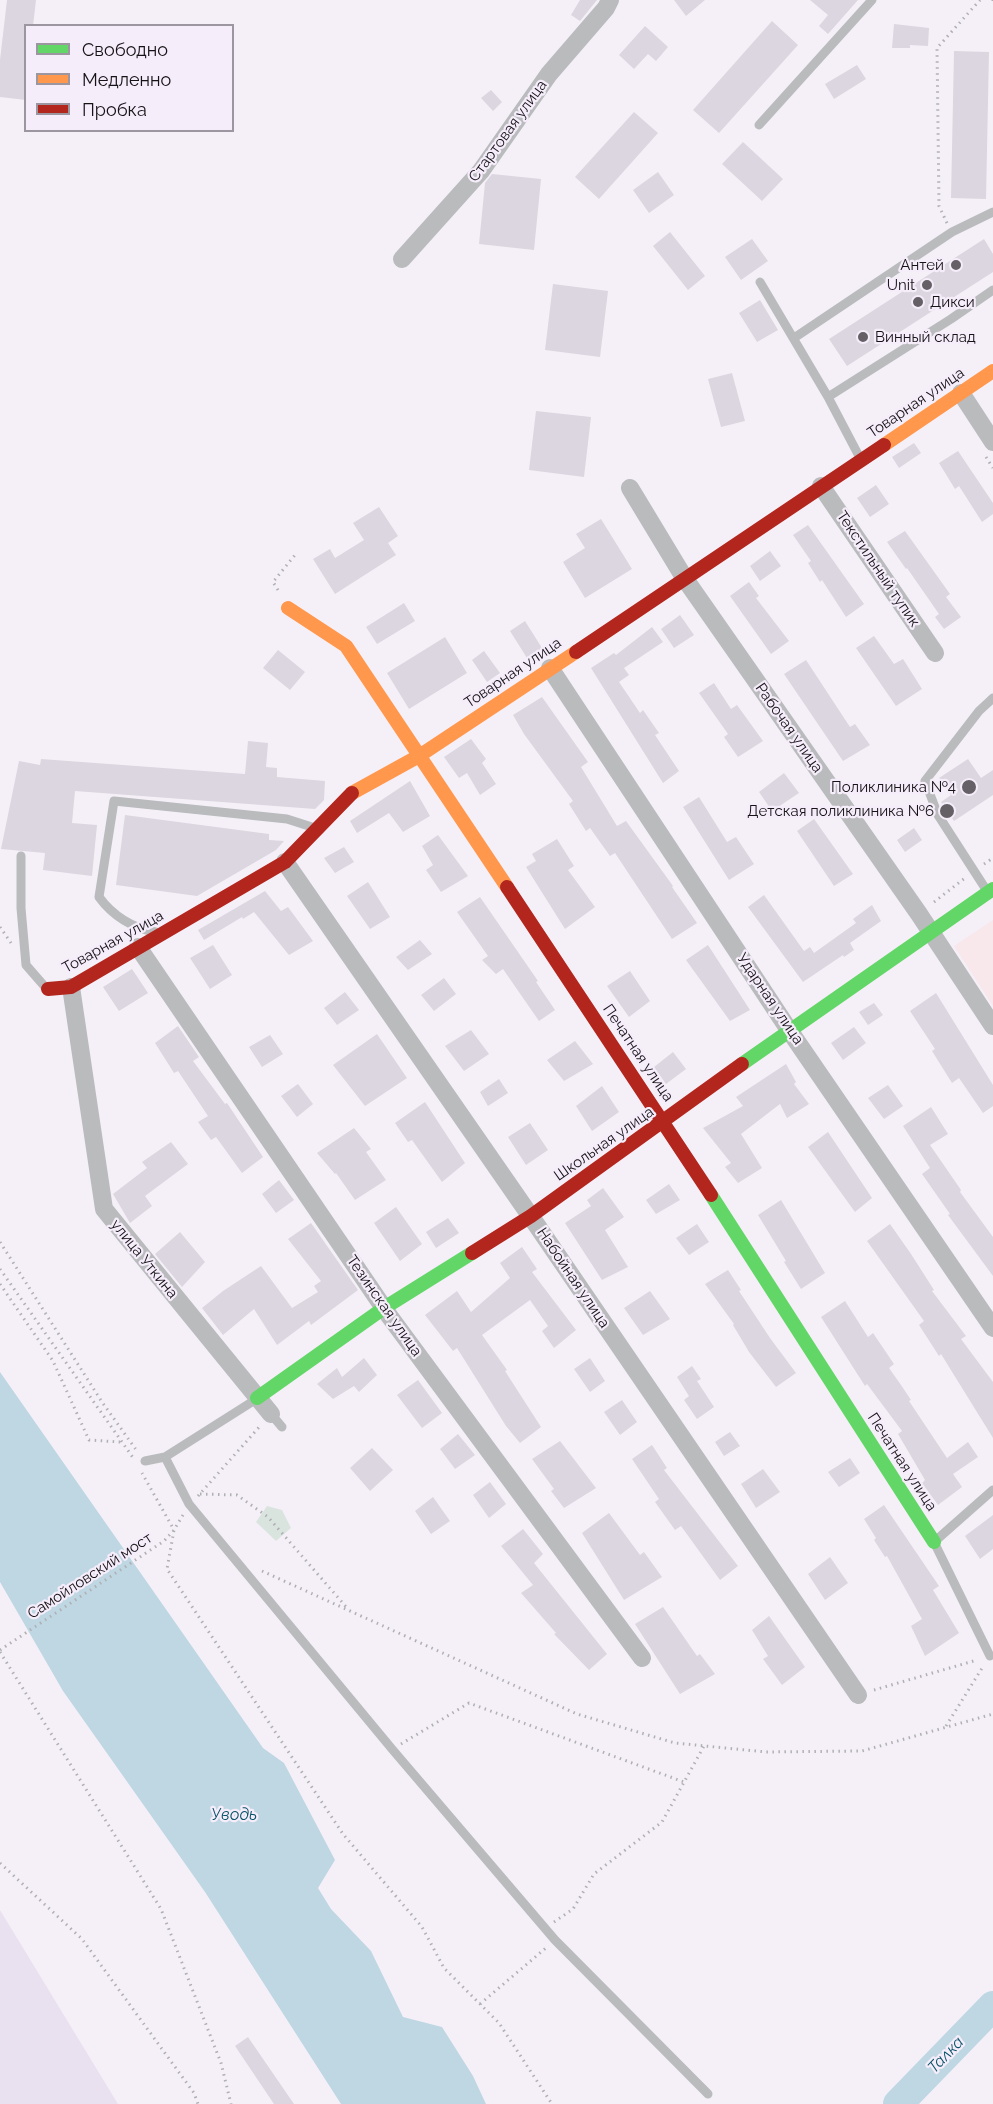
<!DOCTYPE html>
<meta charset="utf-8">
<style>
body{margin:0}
#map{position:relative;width:993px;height:2104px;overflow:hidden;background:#f5f0f8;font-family:Raleway,sans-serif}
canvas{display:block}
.legend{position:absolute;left:24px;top:24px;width:210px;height:108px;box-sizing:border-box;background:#f6edfb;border:2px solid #9c96a0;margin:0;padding:8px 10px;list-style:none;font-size:18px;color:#161317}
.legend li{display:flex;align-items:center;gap:12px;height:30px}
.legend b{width:30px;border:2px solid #9c96a0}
</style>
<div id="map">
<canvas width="993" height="2104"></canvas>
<ul class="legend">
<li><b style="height:8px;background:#63d668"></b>Свободно</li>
<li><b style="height:8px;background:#ff974d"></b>Медленно</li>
<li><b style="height:8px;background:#b3261e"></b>Пробка</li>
</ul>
</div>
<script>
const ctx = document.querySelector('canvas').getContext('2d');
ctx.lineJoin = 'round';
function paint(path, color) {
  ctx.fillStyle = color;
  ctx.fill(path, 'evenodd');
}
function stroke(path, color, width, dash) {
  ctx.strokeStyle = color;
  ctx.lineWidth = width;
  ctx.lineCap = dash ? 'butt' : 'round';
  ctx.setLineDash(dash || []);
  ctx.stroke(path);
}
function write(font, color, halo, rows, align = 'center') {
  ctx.font = font + ' Raleway,sans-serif';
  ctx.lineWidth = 4.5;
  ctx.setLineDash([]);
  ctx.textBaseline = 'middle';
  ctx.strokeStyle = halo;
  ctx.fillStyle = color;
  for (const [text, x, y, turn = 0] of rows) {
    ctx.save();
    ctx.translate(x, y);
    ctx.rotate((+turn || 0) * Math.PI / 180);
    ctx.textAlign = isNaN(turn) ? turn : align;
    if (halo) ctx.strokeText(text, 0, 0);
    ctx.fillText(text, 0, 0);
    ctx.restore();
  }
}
paint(new Path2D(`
 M 0,1910 L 118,2104 L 0,2104 Z`), '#eae1f0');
paint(new Path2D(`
 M 993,920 L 993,1006 L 954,946 Z`), '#f8e7eb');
paint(new Path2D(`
 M 267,1506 L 282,1510 L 291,1528 L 276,1541 L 256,1522 Z`), '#dae4de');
paint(new Path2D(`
 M 0,1372 L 263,1748 L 284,1763 L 335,1860 L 318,1888 L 331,1909 L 371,1951 L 403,2017 L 442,2027 L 473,2076 L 486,2104 L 341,2104 L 205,1892 L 63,1691 L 0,1582 Z`), '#bed7e2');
stroke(new Path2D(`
 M 898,2104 L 993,2006`), '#bed7e2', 30);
paint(new Path2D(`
 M 7,0 L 36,0 L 33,26 L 26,26 L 26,100 L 0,97 L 0,60 Z
 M 580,0 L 597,0 L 580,21 L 571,15 Z
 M 674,0 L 705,0 L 686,16 Z
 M 810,0 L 858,0 L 828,34 L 819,26 L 828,15 Z
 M 772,21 L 798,45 L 719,133 L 693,110 Z
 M 894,24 L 929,28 L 928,46 L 910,45 L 910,48 L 892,48 Z
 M 645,26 L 668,47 L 656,61 L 648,54 L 634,69 L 619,55 Z
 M 954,51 L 989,52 L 986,199 L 951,198 Z
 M 857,65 L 866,79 L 834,99 L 825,84 Z
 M 491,90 L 502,102 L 493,111 L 481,98 Z
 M 634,112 L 658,133 L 599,199 L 575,177 Z
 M 743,142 L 783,179 L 762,201 L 722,164 Z
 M 658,172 L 674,195 L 649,213 L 633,190 Z
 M 492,174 L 541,179 L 534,250 L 479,244 L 485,183 Z
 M 670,232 L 705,276 L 688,290 L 653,246 Z
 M 752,239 L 768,261 L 741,280 L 725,257 Z
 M 984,239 L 993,254 L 993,272 L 847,366 L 829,339 Z
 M 553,284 L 608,291 L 600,357 L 545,350 Z
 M 760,300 L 778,330 L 757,342 L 739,313 Z
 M 732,373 L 745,421 L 721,427 L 708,379 Z
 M 536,411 L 591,417 L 584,477 L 529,470 Z
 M 914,443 L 921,453 L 899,468 L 892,457 Z
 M 958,451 L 993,503 L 993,514 L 982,522 L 959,486 L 955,489 L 939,463 Z
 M 876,485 L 889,504 L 870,517 L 857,498 Z
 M 379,507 L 398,536 L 388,543 L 396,555 L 335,594 L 313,559 L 330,549 L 335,558 L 364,540 L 353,523 Z
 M 601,519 L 632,569 L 585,598 L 563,562 L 585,548 L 576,534 Z
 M 808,525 L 864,604 L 846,617 L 822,580 L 820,582 L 808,563 L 811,561 L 793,535 Z
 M 905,531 L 950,594 L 946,597 L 961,617 L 944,629 L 935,617 L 939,614 L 907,568 L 906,569 L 887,542 Z
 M 770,551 L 781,566 L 760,581 L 750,566 Z
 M 749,582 L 759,596 L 756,598 L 789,641 L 771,654 L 730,596 Z
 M 404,603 L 415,621 L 377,644 L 366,627 Z
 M 680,615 L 694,635 L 674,648 L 661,629 Z
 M 525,621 L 542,648 L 527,658 L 510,631 Z
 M 652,627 L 663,642 L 624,668 L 629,675 L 619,682 L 640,713 L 643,710 L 659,733 L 655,735 L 679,771 L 663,783 L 591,668 L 614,653 L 616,655 Z
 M 874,636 L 894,664 L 903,659 L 922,689 L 896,706 L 856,648 Z
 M 445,637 L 467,673 L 409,709 L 387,673 Z
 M 278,650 L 305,672 L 290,690 L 263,668 Z
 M 484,651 L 500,673 L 487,682 L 472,660 Z
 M 806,660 L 850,727 L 855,724 L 870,745 L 843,761 L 784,674 Z
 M 714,683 L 731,709 L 737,705 L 763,741 L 738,757 L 724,737 L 728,734 L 699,693 Z
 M 542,697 L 588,762 L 581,767 L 617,826 L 626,821 L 673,886 L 672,887 L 697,923 L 672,939 L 615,853 L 610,856 L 590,828 L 586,831 L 569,804 L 573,801 L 524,734 L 513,715 Z
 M 471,739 L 486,759 L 482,763 L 496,784 L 480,795 L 467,773 L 459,778 L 444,757 Z
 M 248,741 L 268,743 L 266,767 L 277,768 L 277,777 L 325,781 L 324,800 L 315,809 L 75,791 L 72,823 L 97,825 L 92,876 L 43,870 L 45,853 L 1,849 L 19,761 L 40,765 L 41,759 L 245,774 Z
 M 968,759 L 981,778 L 993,770 L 993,795 L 954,821 L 941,802 L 951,795 L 939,778 Z
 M 784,773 L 799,793 L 772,811 L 759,792 Z
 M 410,781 L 430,816 L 403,832 L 389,813 L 357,833 L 350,821 Z
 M 699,797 L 727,842 L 736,837 L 754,864 L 729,880 L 683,807 Z
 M 125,815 L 269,834 L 269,840 L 284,841 L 276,850 L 197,896 L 116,885 Z
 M 814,819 L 853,874 L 834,886 L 797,831 Z
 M 914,828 L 922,840 L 905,852 L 897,840 Z
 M 438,835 L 468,876 L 441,892 L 426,870 L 433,865 L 422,846 Z
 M 557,839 L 574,866 L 568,870 L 595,907 L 565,929 L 526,867 L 536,861 L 532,854 Z
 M 344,847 L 354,862 L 335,873 L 324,858 Z
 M 368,882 L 390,917 L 370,929 L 347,896 Z
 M 265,891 L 281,911 L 288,907 L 313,941 L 289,955 L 254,912 L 243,919 L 242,917 L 204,940 L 198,930 Z
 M 764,895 L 804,951 L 810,947 L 814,953 L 856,923 L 853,919 L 872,905 L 881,921 L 850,943 L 854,950 L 844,957 L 843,955 L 803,982 L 748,907 Z
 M 480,897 L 538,981 L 536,982 L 555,1010 L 539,1021 L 503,969 L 496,974 L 482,960 L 488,956 L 457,912 Z
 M 420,940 L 432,954 L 408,970 L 396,957 Z
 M 213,945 L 232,975 L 210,989 L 190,958 Z
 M 708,945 L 750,1010 L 730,1021 L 686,960 Z
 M 132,969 L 148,993 L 119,1011 L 103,987 Z
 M 630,971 L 650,1001 L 629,1017 L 607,986 Z
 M 444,978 L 456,994 L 434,1011 L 421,995 Z
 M 345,992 L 359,1010 L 337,1025 L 324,1008 Z
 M 936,993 L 993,1085 L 993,1106 L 983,1113 L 959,1078 L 952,1083 L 932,1051 L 935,1049 L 910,1011 Z
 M 874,1003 L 883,1015 L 868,1025 L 859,1012 Z
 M 178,1026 L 199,1057 L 193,1061 L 225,1104 L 227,1103 L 263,1157 L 242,1173 L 216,1137 L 211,1140 L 198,1122 L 208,1116 L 178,1071 L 174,1073 L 155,1043 Z
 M 854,1027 L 866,1043 L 843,1060 L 831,1043 Z
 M 471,1030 L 489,1054 L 464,1071 L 445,1046 Z
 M 377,1034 L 407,1078 L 365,1106 L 333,1065 Z
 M 270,1035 L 283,1054 L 262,1067 L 249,1047 Z
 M 575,1041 L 593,1064 L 564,1081 L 547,1060 Z
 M 673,1052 L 686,1069 L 666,1084 L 654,1067 Z
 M 786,1064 L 796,1082 L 794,1084 L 809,1104 L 787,1118 L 780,1104 L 741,1134 L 762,1168 L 738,1183 L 725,1167 L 731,1163 L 703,1128 L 743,1106 L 736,1097 Z
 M 499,1079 L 508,1093 L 488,1106 L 480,1092 Z
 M 298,1084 L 313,1104 L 297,1117 L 281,1096 Z
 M 888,1085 L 903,1106 L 884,1119 L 868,1098 Z
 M 602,1086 L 619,1112 L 592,1131 L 576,1106 Z
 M 425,1102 L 465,1163 L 442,1182 L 412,1140 L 408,1142 L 395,1123 Z
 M 931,1107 L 948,1134 L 930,1145 L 961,1190 L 960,1192 L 993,1237 L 993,1276 L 948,1215 L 950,1214 L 922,1174 L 930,1168 L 903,1126 Z
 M 530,1123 L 548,1150 L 526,1165 L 508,1137 Z
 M 354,1128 L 371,1149 L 366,1152 L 386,1180 L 355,1200 L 336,1173 L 335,1174 L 317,1153 Z
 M 828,1132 L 872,1198 L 855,1212 L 808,1147 Z
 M 171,1142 L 188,1164 L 145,1196 L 152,1206 L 130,1223 L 113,1194 L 147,1168 L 142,1162 Z
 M 279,1180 L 294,1200 L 276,1213 L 262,1194 Z
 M 669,1184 L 680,1200 L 656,1214 L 646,1200 Z
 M 603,1188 L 624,1217 L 605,1230 L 628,1267 L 602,1280 L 565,1223 L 591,1206 L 587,1200 Z
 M 781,1200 L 825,1273 L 801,1289 L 784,1262 L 786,1261 L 758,1215 Z
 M 396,1207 L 422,1244 L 400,1261 L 374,1223 Z
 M 448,1218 L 459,1233 L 436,1248 L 426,1232 Z
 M 311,1223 L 358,1290 L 311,1325 L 309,1321 L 277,1345 L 254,1309 L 223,1335 L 202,1308 L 223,1291 L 261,1266 L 292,1308 L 318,1292 L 314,1286 L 321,1281 L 288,1239 Z
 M 697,1224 L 709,1242 L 689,1255 L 676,1238 Z
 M 890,1224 L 911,1254 L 934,1290 L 932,1291 L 966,1336 L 961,1339 L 993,1382 L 993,1438 L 941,1354 L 939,1356 L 919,1325 L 924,1321 L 867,1241 Z
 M 180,1232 L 205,1262 L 182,1287 L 155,1254 Z
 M 522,1247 L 537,1269 L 532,1272 L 576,1330 L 554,1348 L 542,1331 L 548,1326 L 530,1300 L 482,1335 L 507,1370 L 505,1371 L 541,1427 L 520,1443 L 506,1426 L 457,1348 L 453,1351 L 425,1315 L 457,1291 L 471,1312 L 510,1278 L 500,1263 Z
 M 728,1270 L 741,1290 L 739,1291 L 770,1338 L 796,1373 L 776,1387 L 749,1352 L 733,1325 L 734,1324 L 705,1284 Z
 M 650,1291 L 670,1319 L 643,1335 L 624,1308 Z
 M 845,1301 L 868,1337 L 873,1333 L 894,1364 L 889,1368 L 901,1385 L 911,1400 L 909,1401 L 947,1458 L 968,1442 L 978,1457 L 953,1474 L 962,1487 L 938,1505 L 922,1483 L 925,1480 L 898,1434 L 902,1431 L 867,1384 L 865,1386 L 821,1317 Z
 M 364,1358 L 377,1375 L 359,1392 L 354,1386 L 333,1399 L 317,1384 L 337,1368 L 342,1377 Z
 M 590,1358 L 605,1381 L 590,1392 L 574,1369 Z
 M 692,1366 L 701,1379 L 697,1381 L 714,1407 L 697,1419 L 684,1400 L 689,1396 L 677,1377 Z
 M 418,1380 L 442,1413 L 422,1428 L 397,1395 Z
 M 622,1400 L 637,1422 L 620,1435 L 604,1412 Z
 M 730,1432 L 740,1446 L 724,1456 L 715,1442 Z
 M 458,1434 L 475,1455 L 455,1469 L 440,1449 Z
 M 560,1441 L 596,1488 L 564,1508 L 551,1491 L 554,1489 L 532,1459 Z
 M 652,1445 L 667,1468 L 664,1470 L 738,1566 L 720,1580 L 681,1526 L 675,1530 L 655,1502 L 659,1499 L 632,1459 Z
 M 372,1448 L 393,1470 L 370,1491 L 350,1468 Z
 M 850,1458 L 860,1473 L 839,1487 L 828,1472 Z
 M 763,1469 L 780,1492 L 756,1508 L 741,1484 Z
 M 490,1482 L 506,1504 L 489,1518 L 473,1495 Z
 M 433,1497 L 450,1521 L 431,1534 L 415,1511 Z
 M 884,1505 L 939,1586 L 933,1590 L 959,1633 L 925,1656 L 911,1626 L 922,1619 L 887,1556 L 885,1557 L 874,1540 L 876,1538 L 864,1519 Z
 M 609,1513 L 640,1555 L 644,1552 L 662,1577 L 624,1600 L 582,1533 Z
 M 993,1515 L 993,1549 L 980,1559 L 965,1536 Z
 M 523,1529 L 543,1554 L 534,1563 L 607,1654 L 589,1670 L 554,1634 L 556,1633 L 521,1593 L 533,1585 L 501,1546 Z
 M 830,1557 L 848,1583 L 825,1600 L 808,1574 Z
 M 663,1607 L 697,1656 L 700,1654 L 715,1674 L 680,1694 L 635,1624 Z
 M 769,1616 L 805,1667 L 782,1685 L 763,1659 L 768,1656 L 752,1630 Z
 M 248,2037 L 294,2104 L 274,2104 L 235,2046 Z`), '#dbd6df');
stroke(new Path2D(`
 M 993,0 L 993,1
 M 947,223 L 939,206 L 937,48 L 980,0
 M 986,457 L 993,468
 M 278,590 L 273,582 L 295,555
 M 984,864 L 993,858
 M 934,902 L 965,878
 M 0,927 L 11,943
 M 0,1242 L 102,1402 L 137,1451
 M 0,1269 L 134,1459
 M 0,1284 L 53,1361 L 89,1440 L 120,1442
 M 200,1494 L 237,1495 L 268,1517 L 348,1609
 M 198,1496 L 261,1425
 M 183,1515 L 174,1530 L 167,1569 L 343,1834 L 422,1927 L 444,1968 L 499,2023 L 552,2104
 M 262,1571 L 577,1714 L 675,1743 L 766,1752 L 862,1751 L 993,1714
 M 0,1650 L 164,1541 L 174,1530 L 142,1473
 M 0,1652 L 161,1909 L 221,2063 L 231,2104
 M 874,1690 L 977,1660
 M 946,1726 L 984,1665
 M 401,1744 L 469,1703 L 684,1782
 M 0,1863 L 82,1939 L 194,2093 L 198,2104
 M 554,1922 L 573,1909 L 594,1874 L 662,1822 L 704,1746
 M 480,2004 L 547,1947`), '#b0b0b3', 3, [1.5, 4.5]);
stroke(new Path2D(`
 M 759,125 L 872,0
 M 760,282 L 828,397
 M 794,338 L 952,232 L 993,212
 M 860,458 L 828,397 L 951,319 L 993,290
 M 21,856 L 21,908 L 26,965 L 46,988
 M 987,891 L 938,815 L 925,781 L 979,711 L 993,698
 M 156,932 C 133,929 112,915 99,897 L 114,801 L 287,819 L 315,828
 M 255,1400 L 165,1457 L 189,1504 L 392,1749 L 555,1940 L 708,2094
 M 271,1414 L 282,1427
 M 145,1461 L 165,1457
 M 990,1656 L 934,1542 L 993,1490`), '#babbbd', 9);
stroke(new Path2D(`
 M 402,259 L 481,171 L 549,74 L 606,8 L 610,0
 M 961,393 L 993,442
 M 821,486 L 935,653
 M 630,488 L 685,579 L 919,914 L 993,1026
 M 550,668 L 789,1030 L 993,1328
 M 285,862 L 538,1227 L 858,1695
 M 138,947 L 390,1317 L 642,1658
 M 71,987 L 104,1209 L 271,1414`), '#babbbd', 18);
stroke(new Path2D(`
 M 742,1064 L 993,889
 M 711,1195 L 934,1542
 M 257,1398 L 384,1308 L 472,1253`), '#63d668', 14);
stroke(new Path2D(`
 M 884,445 L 993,371
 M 288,608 L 346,646 L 507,887
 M 352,793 L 419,756 L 576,652`), '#ff974d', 14);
stroke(new Path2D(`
 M 576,652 L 884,445
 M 507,887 L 711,1195
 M 48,989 L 71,987 L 285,862 L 352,793
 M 472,1253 L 531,1216 L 742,1064`), '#b3261e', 14);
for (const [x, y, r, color] of [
 [956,265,6,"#646066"],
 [927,285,6,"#646066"],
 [918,302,6,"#646066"],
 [863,337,6,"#646066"],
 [969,787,8,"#646066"],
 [947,811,8,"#646066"]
]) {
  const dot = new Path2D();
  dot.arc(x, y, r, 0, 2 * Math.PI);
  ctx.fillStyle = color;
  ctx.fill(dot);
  stroke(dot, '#f6edfb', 2);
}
write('15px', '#161317', '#f6edfb', [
 ["Стартовая улица",508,131,-54],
 ["Товарная улица",916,403,-34],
 ["Текстильный тупик",878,569,56],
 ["Товарная улица",513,673,-34],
 ["Рабочая улица",789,728,55],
 ["Товарная улица",113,942,-29],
 ["Ударная улица",770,999,56],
 ["Печатная улица",638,1053,56],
 ["Школьная улица",604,1144,-35],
 ["улица Уткина",144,1259,51],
 ["Набойная улица",573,1278,56],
 ["Тезинская улица",384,1306,55],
 ["Печатная улица",902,1462,57],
 ["Самойловский мост",90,1576,-33]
]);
write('15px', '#161317', '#f6edfb', [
 ["Антей",944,265],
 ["Unit",915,285],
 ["Дикси",930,302,"left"],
 ["Винный склад",875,337,"left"],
 ["Поликлиника №4",956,787],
 ["Детская поликлиника №6",934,811]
], 'right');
write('italic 16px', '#075266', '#f6edfb', [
 ["Уводь",234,1815],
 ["Талка",946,2055,-46]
]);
</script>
